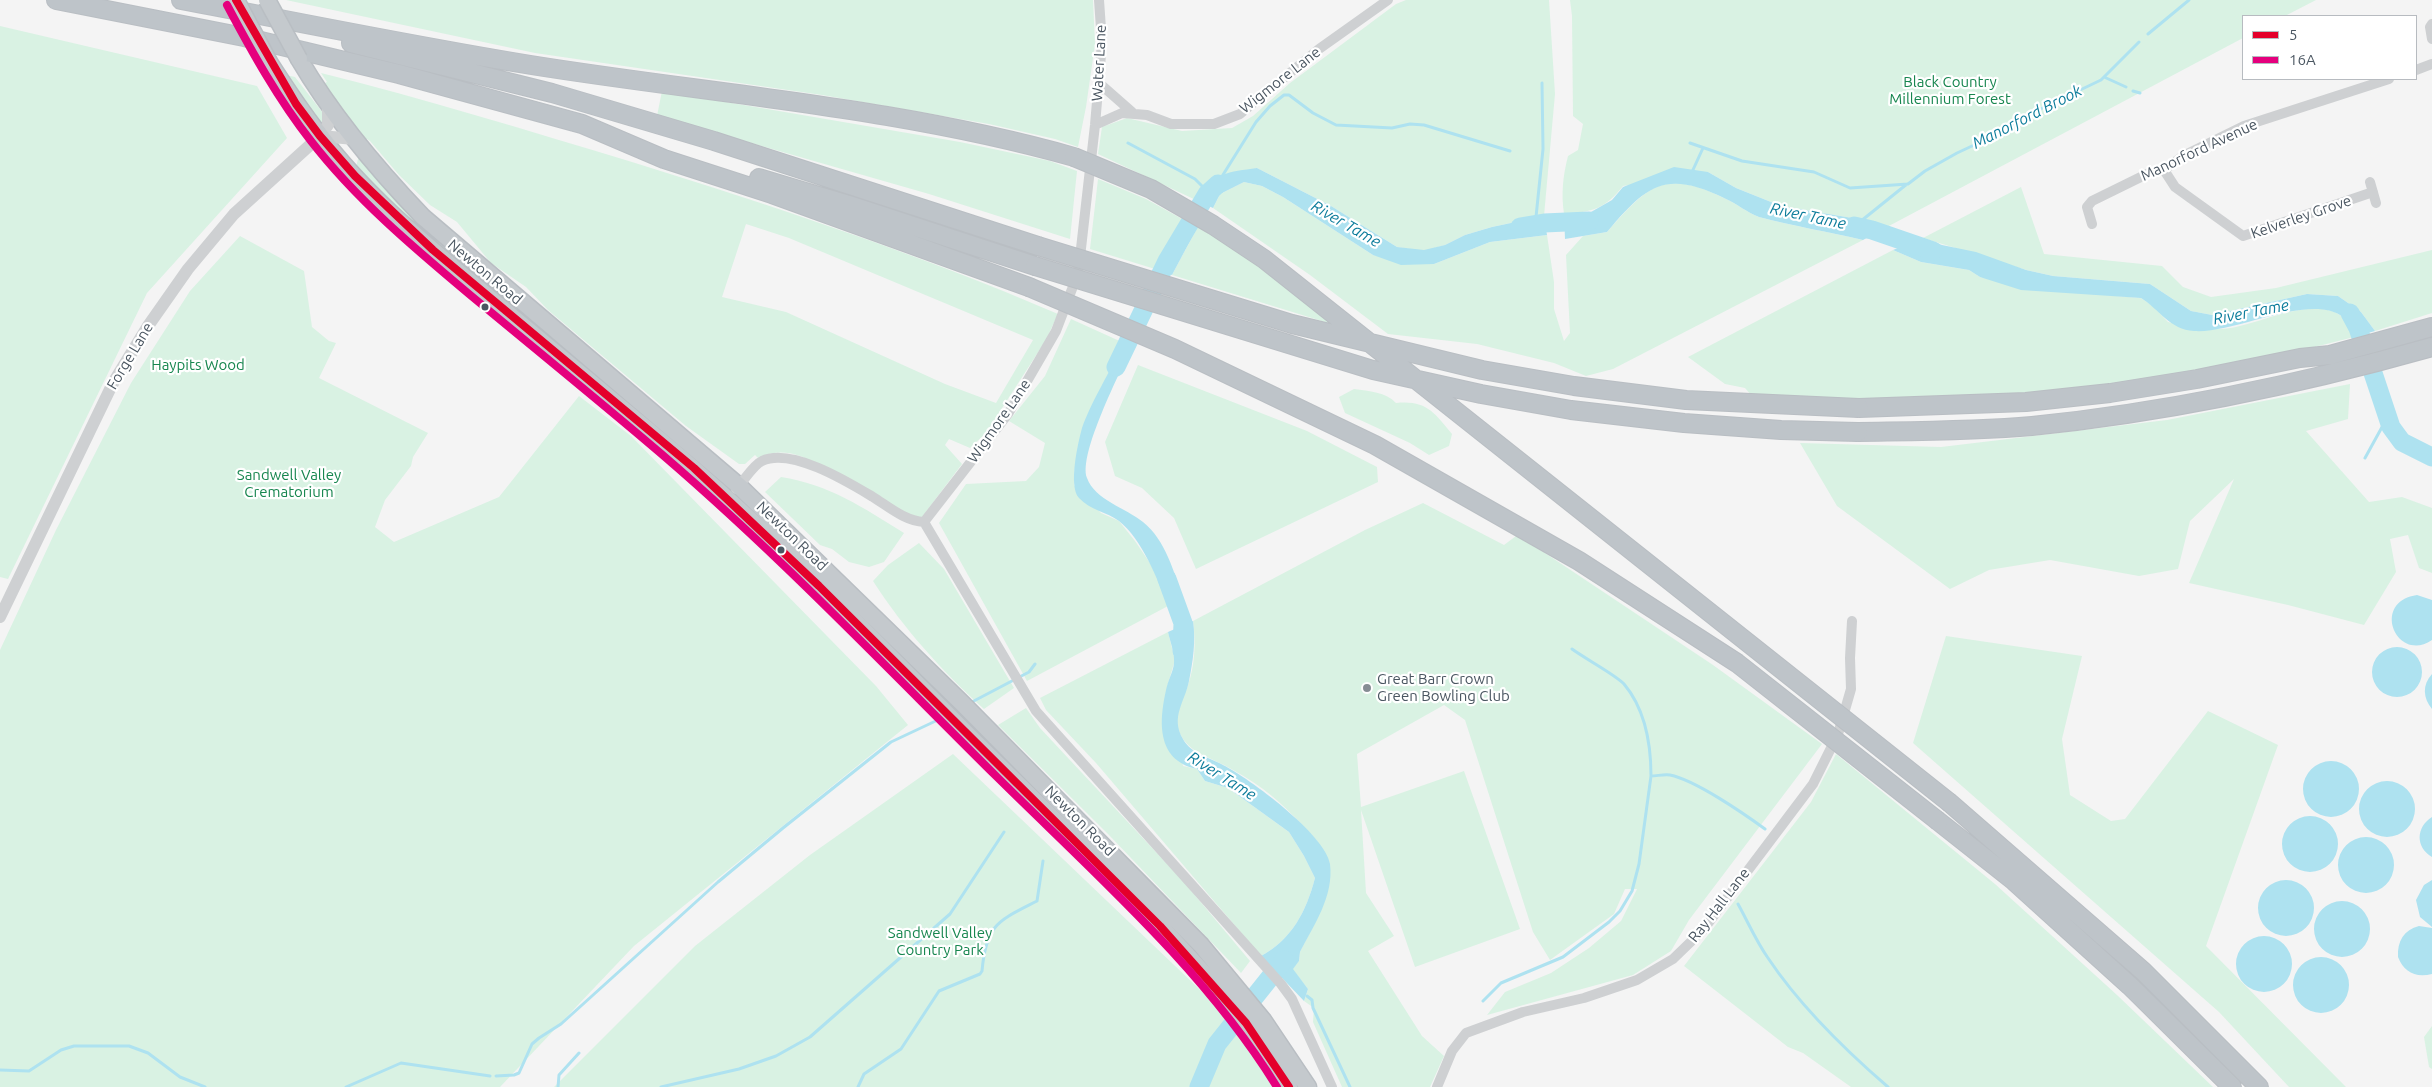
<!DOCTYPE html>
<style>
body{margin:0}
#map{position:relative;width:2432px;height:1087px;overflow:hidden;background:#f4f4f4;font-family:Ubuntu,sans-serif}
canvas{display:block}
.legend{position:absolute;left:2242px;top:15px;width:175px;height:65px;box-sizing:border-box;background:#fff;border:1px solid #b7bbc0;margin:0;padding:6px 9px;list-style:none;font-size:15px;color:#4a5661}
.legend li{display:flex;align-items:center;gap:10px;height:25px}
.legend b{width:25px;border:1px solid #b7bbc0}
</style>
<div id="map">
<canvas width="2432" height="1087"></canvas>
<ul class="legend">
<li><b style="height:6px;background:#e4002b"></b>5</li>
<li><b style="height:6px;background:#e5007d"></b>16A</li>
</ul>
</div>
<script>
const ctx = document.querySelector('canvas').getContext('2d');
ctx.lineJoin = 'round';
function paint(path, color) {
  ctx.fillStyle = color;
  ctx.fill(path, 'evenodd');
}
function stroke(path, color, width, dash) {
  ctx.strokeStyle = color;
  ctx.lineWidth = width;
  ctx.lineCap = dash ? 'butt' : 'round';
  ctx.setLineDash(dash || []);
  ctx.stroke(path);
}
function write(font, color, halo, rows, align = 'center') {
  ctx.font = font + ' Ubuntu,sans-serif';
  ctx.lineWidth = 4.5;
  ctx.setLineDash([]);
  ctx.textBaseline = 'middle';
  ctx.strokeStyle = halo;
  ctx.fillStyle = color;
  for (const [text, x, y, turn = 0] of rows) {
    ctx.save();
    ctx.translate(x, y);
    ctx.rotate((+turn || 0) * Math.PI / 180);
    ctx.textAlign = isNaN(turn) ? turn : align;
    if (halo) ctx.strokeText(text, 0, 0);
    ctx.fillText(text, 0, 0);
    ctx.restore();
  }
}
paint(new Path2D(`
 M 286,0 L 1093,0 L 1095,44 L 1086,107 L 1078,147 L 1055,139 L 989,124 L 822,95 L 535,53 Z
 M 1406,0 L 1549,0 L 1555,94 L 1544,216 L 1492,227 L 1465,235 L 1445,245 L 1424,251 L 1397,247 L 1331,206 L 1257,168 L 1205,188 L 1198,201 L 1098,154 L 1102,127 L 1127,118 L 1182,131 L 1232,128 L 1253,116 L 1290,83 L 1396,4 Z
 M 1570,0 L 2316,0 L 2285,16 L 2243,16 L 2243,38 L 1887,227 L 1858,219 L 1781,206 L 1736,188 L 1708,172 L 1623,186 C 1605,209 1592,212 1564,214 C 1561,193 1563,176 1568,156 L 1578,150 L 1583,124 L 1573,116 L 1572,16 Z
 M 0,26 L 257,86 L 287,138 L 147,293 L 8,579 L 0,577 Z
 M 321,73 C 426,99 529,131 632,162 C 776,207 919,254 1058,314 L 1046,340 L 986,433 L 970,448 L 949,439 L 945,445 L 962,464 L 922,517 L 915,518 L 803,457 C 785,451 775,451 758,458 L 755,455 L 745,464 L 739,464 L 686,426 L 548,310 L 526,287 L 491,263 L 457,222 L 430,205 L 399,175 L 370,141 L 367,139 L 364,141 L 323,84 L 327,82 ZM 746,224 L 789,238 L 1033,340 L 996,403 L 945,384 L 786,312 L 722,297 Z
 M 286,75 L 295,77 L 323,113 L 323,130 Z
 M 662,91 L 960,142 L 1050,161 L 1077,171 L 1070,239 L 929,194 L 657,116 Z
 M 359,155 L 403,203 L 484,284 L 438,250 L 356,167 Z
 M 1098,179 L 1146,199 L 1184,220 L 1155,269 L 1090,249 Z
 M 1244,182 L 1262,186 L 1283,197 L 1373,255 L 1434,264 L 1490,242 L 1547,235 L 1554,282 L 1554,309 L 1564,341 L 1570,333 L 1566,255 L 1583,236 L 1607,232 C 1649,185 1664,168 1726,199 C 1737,204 1748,213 1759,217 C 1793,226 1829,232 1863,240 L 1613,369 L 1586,376 L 1554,363 L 1477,344 L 1388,334 L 1310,275 L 1213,208 L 1220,194 Z
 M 2021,187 L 2044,254 L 2162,266 L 2183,287 L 2211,297 L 2276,288 L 2432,250 L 2432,313 L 2375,331 L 2361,312 L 2338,296 L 2307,294 L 2212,315 L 2191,311 L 2150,284 L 2053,276 L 2026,270 L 1923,238 Z
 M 1198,226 L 1230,245 L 1338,326 L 1172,275 Z
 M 240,236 L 304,271 L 312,327 L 329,341 L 336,343 L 319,378 L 428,433 L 413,457 L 411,466 L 385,500 L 375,527 L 394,542 L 499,497 L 579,396 L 631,436 L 876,686 L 908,725 L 634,946 L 500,1087 L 0,1087 L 0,650 L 56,530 L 131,383 L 190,291 Z
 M 1893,250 L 1921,262 L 1969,270 L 1980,277 L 2081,293 L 2141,298 L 2153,306 L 2168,322 C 2183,325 2201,329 2217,329 C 2254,330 2309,292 2343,317 C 2348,321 2351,331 2354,337 C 2278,357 2200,374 2122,386 C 2000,404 1875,402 1752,396 L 1745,388 L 1725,384 L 1688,357 Z
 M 1071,319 L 1124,343 C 1102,388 1074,433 1074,485 L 1101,513 L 1119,521 L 1135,541 L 1154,569 L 1168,606 L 1027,681 L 939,523 L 966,484 L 1026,481 L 1039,467 L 1045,443 L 1009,421 L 1045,376 Z
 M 1138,365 L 1307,431 L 1377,467 L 1378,482 L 1196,569 L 1174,518 L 1142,488 L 1115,476 L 1105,442 Z
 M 2350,384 L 2348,419 L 2306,431 L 2369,502 L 2402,497 L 2432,508 L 2432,573 L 2419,568 L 2408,535 L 2390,539 L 2396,572 L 2364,625 L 2288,605 L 2189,583 L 2234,479 L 2190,521 L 2178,569 L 2139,576 L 2050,560 L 1989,570 L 1950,589 L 1837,506 L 1800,443 L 1941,447 L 2167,420 Z
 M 1354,389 C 1369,391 1386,392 1396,403 C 1426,400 1434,412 1452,434 L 1449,446 L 1429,455 L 1410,443 L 1345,413 L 1339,397 Z
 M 781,477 C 828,484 864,508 904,533 L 884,562 L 869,567 L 849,562 L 832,549 L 820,545 L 765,492 Z
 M 1423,503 L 1504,545 L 1516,536 L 1545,553 L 1713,665 L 1822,744 L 1689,920 L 1671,951 L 1633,975 L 1487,1015 L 1505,992 L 1551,973 L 1589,948 L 1621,921 L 1637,889 L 1625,889 L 1614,914 L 1550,960 L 1533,932 L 1465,720 L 1444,705 L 1357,754 L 1361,807 L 1464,771 L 1520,929 L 1415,967 L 1361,810 L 1366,893 L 1394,936 L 1368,951 L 1422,1036 L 1444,1056 L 1430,1087 L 1342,1087 L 1313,1022 L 1314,1008 L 1304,1001 L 1308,989 L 1292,969 L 1299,961 L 1300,952 L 1318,916 L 1318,842 C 1301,823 1284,805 1263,789 C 1251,780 1237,772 1224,765 C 1204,755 1183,750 1177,725 C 1174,712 1184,697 1188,685 C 1195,665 1196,641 1193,621 L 1365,530 Z
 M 919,543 L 944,569 L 1014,688 L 984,709 C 943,672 903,628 873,581 L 888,565 Z
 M 1168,632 L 1175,660 L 1167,687 L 1183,766 L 1197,769 L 1205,781 L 1228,788 L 1289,832 L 1304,856 L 1315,878 C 1306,912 1292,939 1261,956 L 1096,763 L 1046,710 L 1040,698 Z
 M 1946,636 L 2082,656 L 2062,739 L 2070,795 L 2111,821 L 2125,819 L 2208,711 L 2278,745 L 2206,946 L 2346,1087 L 2289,1087 L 2219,1012 L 1913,743 Z
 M 1026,708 L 1040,728 L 1183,881 L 1250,961 L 1241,973 L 1108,834 L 998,725 Z
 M 953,754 L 1217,1006 L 1245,1039 L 1273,1087 L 554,1087 L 695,946 L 810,855 Z
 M 1836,754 L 1995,884 L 2117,995 L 2213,1087 L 1851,1087 L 1803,1053 L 1788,1047 L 1684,966 L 1811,802 Z
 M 2432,1026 L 2432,1069 L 2429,1067 L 2424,1037 Z`), '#d9f2e3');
paint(new Path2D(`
 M 1674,167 L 1708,172 L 1736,188 L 1781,206 L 1858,219 L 1887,227 L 1863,240 C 1829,232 1793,226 1759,217 C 1748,213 1737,204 1726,199 C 1665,169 1647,185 1607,232 L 1565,239 L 1564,214 L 1591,212 L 1612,200 L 1623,187 Z
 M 1257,168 L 1331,206 L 1397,247 L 1424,250 L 1445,245 L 1465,235 L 1492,227 L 1544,216 L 1547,235 L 1490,242 L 1434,264 L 1401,265 L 1373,255 L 1283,197 L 1262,186 L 1244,182 L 1220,194 L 1213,208 L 1198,201 C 1212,172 1229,172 1257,168 Z
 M 1184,220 L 1198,226 L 1172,275 L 1155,269 Z
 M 1923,238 L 1942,245 L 1976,252 L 2026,270 L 2053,276 L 2150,284 L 2191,311 L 2212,315 L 2307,294 L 2338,296 L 2361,312 L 2375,331 L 2354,337 C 2351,331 2348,321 2343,317 C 2310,292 2235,334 2194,331 C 2170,330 2159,309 2141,298 L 2021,290 L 1980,277 L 1969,270 L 1921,262 L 1893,250 Z
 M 1124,343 L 1132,346 C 1121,371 1078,454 1087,478 C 1095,500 1126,508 1143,522 C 1165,539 1175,574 1183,599 L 1168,606 C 1158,580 1142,539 1119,521 C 1107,512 1090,510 1079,498 C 1068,486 1078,443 1082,428 C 1091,402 1112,368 1124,343 Z
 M 2417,595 L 2432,600 L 2432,640 C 2397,664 2370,602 2417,595 Z
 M 1193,621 C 1196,641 1193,661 1189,681 C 1185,702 1170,717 1183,739 C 1191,754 1209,757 1223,765 C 1249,778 1326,835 1330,864 C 1334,896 1314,925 1300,952 L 1299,961 L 1293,969 L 1308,989 L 1304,1001 L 1261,956 C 1292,939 1306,912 1315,878 L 1304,856 L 1289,832 L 1228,788 L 1205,781 L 1197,769 C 1155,760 1159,719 1167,686 C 1169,678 1175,668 1174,659 C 1174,651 1170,641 1168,632 Z
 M2372 672a25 25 0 1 1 50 0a25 25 0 1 1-50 0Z
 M 2432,674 L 2432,709 C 2423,698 2422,685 2432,674 Z
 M2303 789a28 28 0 1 1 56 0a28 28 0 1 1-56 0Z
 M2359 809a28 28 0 1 1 56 0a28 28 0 1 1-56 0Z
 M2282 844a28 28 0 1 1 56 0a28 28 0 1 1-56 0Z
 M 2432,817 L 2432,857 C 2415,847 2416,827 2432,817 Z
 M2338 865a28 28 0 1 1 56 0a28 28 0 1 1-56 0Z
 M 2432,880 L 2432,927 L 2420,917 L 2416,900 L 2424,885 Z
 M2258 908a28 28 0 1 1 56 0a28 28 0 1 1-56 0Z
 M2314 929a28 28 0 1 1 56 0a28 28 0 1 1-56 0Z
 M 2419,926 L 2432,928 L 2432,974 C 2415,978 2404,972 2398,957 C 2397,941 2404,930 2419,926 Z
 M2236 964a28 28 0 1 1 56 0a28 28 0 1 1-56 0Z
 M2293 985a28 28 0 1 1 56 0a28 28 0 1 1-56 0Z`), '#aee2f0');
stroke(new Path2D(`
 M 2148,34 L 2189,0
 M 2104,77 L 2126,87
 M 2133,91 L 2140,93
 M 1128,143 L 1195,179 L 1206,190
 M 1690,143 L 1742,161 L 1814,172 L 1850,188 L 1908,184 L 1925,171 L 1957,153 L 2002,132 L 2032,113 L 2101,80 L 2139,42
 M 1692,172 L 1703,148
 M 1221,178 L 1256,122 L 1270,106 L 1284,95 L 1289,95 L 1313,113 L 1336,125 L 1392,128 L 1410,124 L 1424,125 L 1510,151
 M 1536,217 L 1543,149 L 1542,83
 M 1861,221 L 1907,184
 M 2365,458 L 2387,418
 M 1572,649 C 1584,658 1616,675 1624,684 C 1645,709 1651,745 1651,776
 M 970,703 L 1029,672 L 1035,664
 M 1738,904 C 1748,922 1756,941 1768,958 C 1800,1006 1844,1049 1888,1087
 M 1307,996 L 1312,1000 L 1313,1008 L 1350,1087
 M 1483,1001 L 1501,983 L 1563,957 L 1609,922 L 1620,911 L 1632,891 L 1639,864 L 1651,776 C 1657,776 1664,774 1670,775 C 1695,780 1743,813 1765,829
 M 0,1070 L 29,1071 L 61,1050 L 74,1046 L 129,1046 L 148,1053 L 180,1077 L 205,1087
 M 496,1076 L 514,1075 L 519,1073 L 532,1044 L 539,1038 L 561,1024 L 718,882 L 783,828 L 891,742 L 942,718
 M 346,1087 L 401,1063 L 490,1076
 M 558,1087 L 559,1075 L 579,1053
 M 661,1087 L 739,1069 L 776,1056 L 810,1037 L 950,914 L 1004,832
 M 858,1087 L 864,1074 L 901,1049 L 939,991 L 980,974 L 982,971 C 986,924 998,921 1037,901 L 1043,861`), '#aee2f0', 3);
stroke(new Path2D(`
 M 1854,226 L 1872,230 L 1933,251
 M 1520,227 L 1544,223 L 1589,221
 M 2350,313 L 2358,328 L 2391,427 L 2402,442 L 2432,457
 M 1116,367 L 1167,261 L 1207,194 L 1218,184
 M 1167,579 L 1183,623 L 1182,651
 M 1199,1087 L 1217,1044 L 1284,960`), '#aee2f0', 19);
const trunk = new Path2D(`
 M 299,59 C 333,117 376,168 423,217 L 739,486 L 962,703 L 1201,945 L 1263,1020 L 1308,1087
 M 269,62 C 285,87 301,111 319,134 C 362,192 420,240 475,286 C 533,335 591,383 649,431 C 767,528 873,640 981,748 C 1042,808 1103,866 1162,928 C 1208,977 1256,1029 1289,1087`);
const motorway = new Path2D(`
 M 56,0 L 244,37 L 399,74 L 582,124 L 664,159 L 772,194 L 1029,287
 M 181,0 C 298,22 414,46 531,65 C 712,94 897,107 1074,157
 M 351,43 L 552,93 L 714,141 L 1038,246
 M 759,178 L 849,205 L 1035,266
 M 1859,408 L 2026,402 L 2110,393 L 2197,379 L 2300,358 L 2330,355 L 2432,327
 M 1858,432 C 1916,431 1975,431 2032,426 C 2168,412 2301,384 2432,347
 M 1950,803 L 2143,971 L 2259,1087
 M 1938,821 L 2014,881 L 2130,986 L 2232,1087`);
stroke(trunk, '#b9bec3', 19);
stroke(motorway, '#b9bec3', 20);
stroke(new Path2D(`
 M 2432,24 L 2430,27 L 2432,39
 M 2416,70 L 2432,64
 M 1099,83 L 1132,112
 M 1095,125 L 1122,113 L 1147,115 L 1171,124 L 1214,124 L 1240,114 L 1319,49 L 1388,0
 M 2164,170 L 2175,187 L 2243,236 L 2373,192
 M 2370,182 L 2376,203
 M 2092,224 L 2087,207 L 2092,201 L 2151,172 L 2164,170 L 2183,156 L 2244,126 L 2389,79
 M 736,489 C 744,481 753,465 762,461 C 791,447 848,482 873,497 C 889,507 905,521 924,522 L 1008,414 L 1056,331 L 1072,289 L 1079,266 L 1095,125 L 1102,43 L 1099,0
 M 924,522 L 1036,711 L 1281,984 L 1292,999 L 1332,1087
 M 1437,1087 L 1452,1051 L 1466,1033 L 1523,1012 L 1584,998 L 1637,980 L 1673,959 L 1703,930 L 1813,784 L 1838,734 L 1851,689 L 1850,658 L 1852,621`), '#ced0d2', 10);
stroke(new Path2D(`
 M 320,136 L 355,139
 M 0,617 L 113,383 L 148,326 L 188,269 L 234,214 L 320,136 L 328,125 L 328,105`), '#ced0d2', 12);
stroke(trunk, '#c4c9cd', 16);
stroke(motorway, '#bec4c9', 18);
const trunkBridge = new Path2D(`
 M 236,0 L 269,62
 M 267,0 L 299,59`);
const motorwayBridge = new Path2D(`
 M 1074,157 L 1151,189 L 1213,225 L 1264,259 L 1950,803
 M 1038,246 L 1292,324 L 1482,370 L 1574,386 L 1686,400 L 1859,408
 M 1035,266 L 1373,370 L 1481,394 L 1571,410 L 1684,423 L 1781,430 L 1858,432
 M 1029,287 L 1175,349 L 1375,445 L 1579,561 L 1737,663 L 1938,821`);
stroke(trunkBridge, '#b9bec3', 19, []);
stroke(motorwayBridge, '#b9bec3', 20, []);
stroke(trunkBridge, '#c4c9cd', 16);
stroke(motorwayBridge, '#bec4c9', 18);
stroke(new Path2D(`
 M 236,0 L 296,104 L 320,136 L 355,176 L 433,250 L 694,468 L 819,586 L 1160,926 L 1246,1023 L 1289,1087`), '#e4002b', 8);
stroke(new Path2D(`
 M 227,5 C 252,52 278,99 311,141 C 356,199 413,247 469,294 C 528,343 587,391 645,440 C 770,545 882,663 997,777 C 1094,873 1205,970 1277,1087`), '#e5007d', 8);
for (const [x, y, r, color] of [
 [485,307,4.5,"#4a5661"],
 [781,550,4.5,"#4a5661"],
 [1367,688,5,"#868d94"]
]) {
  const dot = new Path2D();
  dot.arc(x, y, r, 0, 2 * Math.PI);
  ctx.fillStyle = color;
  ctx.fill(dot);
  stroke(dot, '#fff', 2);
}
write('15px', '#4a5661', '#fff', [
 ["Water Lane",1099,63,-87],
 ["Wigmore Lane",1280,80,-38],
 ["Manorford Avenue",2199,150,-25],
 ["Kelverley Grove",2301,217,-19],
 ["Newton Road",485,272,40],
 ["Forge Lane",130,356,-59],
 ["Wigmore Lane",999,421,-55],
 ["Newton Road",792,536,44],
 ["Newton Road",1080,821,45],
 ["Ray Hall Lane",1719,905,-52]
]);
write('15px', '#17864f', '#fff', [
 ["Black Country",1950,82],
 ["Millennium Forest",1950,99],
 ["Haypits Wood",198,365],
 ["Sandwell Valley",289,475],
 ["Crematorium",289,492],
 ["Sandwell Valley",940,933],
 ["Country Park",940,950]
]);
write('15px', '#4a5661', '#fff', [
 ["Great Barr Crown",1377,679],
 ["Green Bowling Club",1377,696]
], 'left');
write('italic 16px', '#0c7c9b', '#fff', [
 ["Manorford Brook",2027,117,-27],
 ["River Tame",1808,216,12],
 ["River Tame",1346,224,30],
 ["River Tame",2251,312,-11],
 ["River Tame",1222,776,32]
]);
</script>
